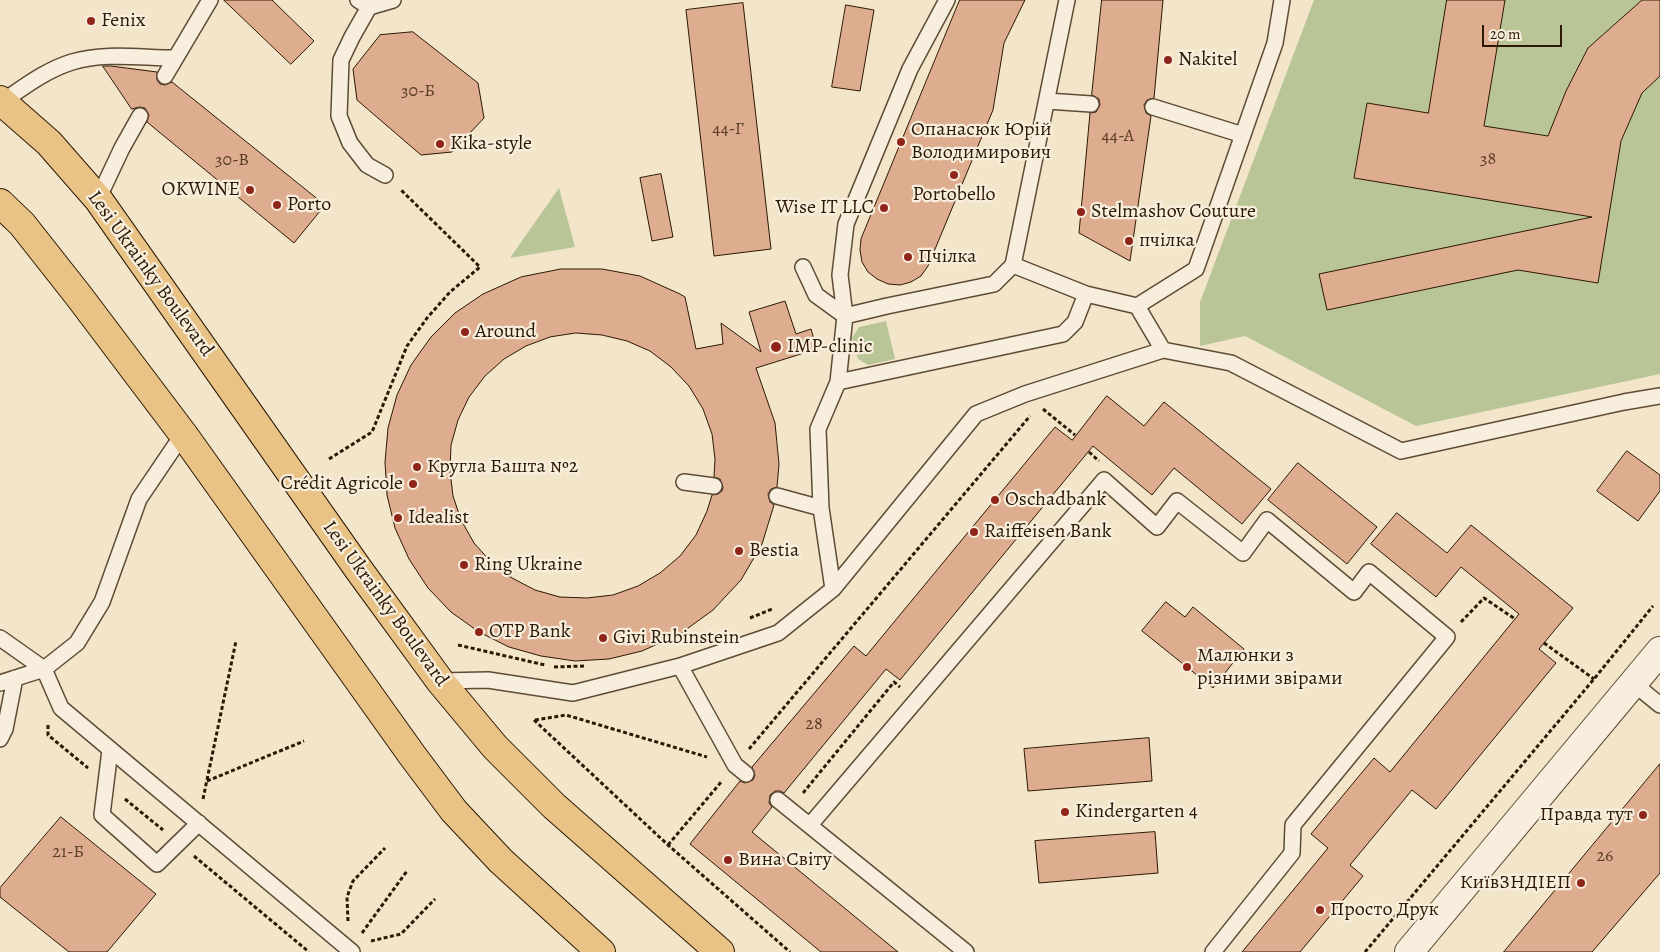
<!DOCTYPE html>
<meta charset="utf-8">
<style>
body{margin:0}
#map{position:relative;width:1660px;height:952px;overflow:hidden;background:#f2e5ca;font-family:Alegreya,serif}
canvas{display:block}
.scale{position:absolute;left:1482px;top:25px;width:80px;height:22px;box-sizing:border-box;border:2px solid #2c1803;border-top:0;padding-left:6px;font-size:15px;line-height:18px;white-space:nowrap;color:#2c1803;-webkit-text-stroke:4px #f7eedd;paint-order:stroke}
</style>
<div id="map">
<canvas width="1660" height="952"></canvas>
<div class="scale">20 m</div>
</div>
<script>
const ctx = document.querySelector('canvas').getContext('2d');
ctx.lineJoin = 'round';
function paint(path, color) {
  ctx.fillStyle = color;
  ctx.fill(path, 'evenodd');
}
function stroke(path, color, width, dash) {
  ctx.strokeStyle = color;
  ctx.lineWidth = width;
  ctx.lineCap = dash ? 'butt' : 'round';
  ctx.setLineDash(dash || []);
  ctx.stroke(path);
}
function write(font, color, halo, rows, align = 'center') {
  ctx.font = font + ' Alegreya,serif';
  ctx.lineWidth = 4.5;
  ctx.setLineDash([]);
  ctx.textBaseline = 'middle';
  ctx.strokeStyle = halo;
  ctx.fillStyle = color;
  for (const [text, x, y, turn = 0] of rows) {
    ctx.save();
    ctx.translate(x, y);
    ctx.rotate((+turn || 0) * Math.PI / 180);
    ctx.textAlign = isNaN(turn) ? turn : align;
    if (halo) ctx.strokeText(text, 0, 0);
    ctx.fillText(text, 0, 0);
    ctx.restore();
  }
}
paint(new Path2D(`
 M 1314,0 L 1660,0 L 1660,374 L 1416,426 L 1245,336 L 1200,346 L 1200,302 Z
 M 559,188 L 575,247 L 510,258 Z
 M 886,321 L 895,359 L 868,365 L 858,359 L 852,338 L 859,327 Z`), '#b9c597');
const building = new Path2D(`
 M 224,0 L 272,0 L 314,41 L 291,64 Z
 M 960,0 L 1025,0 L 1004,43 L 993,110 L 928,266 L 921,276 L 911,282 L 900,285 L 888,284 L 877,279 L 868,272 L 862,262 L 860,250 L 861,239 Z
 M 1102,0 L 1163,0 L 1154,98 L 1147,100 L 1144,105 L 1146,113 L 1151,116 L 1130,261 L 1079,233 L 1090,113 L 1096,112 L 1100,105 L 1099,99 L 1092,95 Z
 M 1447,0 L 1505,0 L 1484,126 L 1548,136 L 1566,91 L 1588,48 L 1642,0 L 1660,0 L 1660,76 L 1642,93 L 1621,141 L 1598,283 L 1518,270 L 1327,310 L 1319,274 L 1592,217 L 1354,178 L 1367,103 L 1428,113 Z
 M 743,3 L 771,249 L 714,256 L 686,10 Z
 M 846,5 L 874,10 L 860,91 L 832,87 Z
 M 413,32 L 478,83 L 484,118 L 452,152 L 421,155 L 357,100 L 353,69 L 380,35 Z
 M 103,66 L 111,66 L 157,72 L 157,80 L 160,84 L 165,85 L 172,82 L 325,205 L 294,243 L 147,122 L 149,115 L 145,108 L 139,107 L 132,109 Z
 M 661,174 L 673,237 L 652,241 L 640,178 Z
 M 561,269 L 602,269 L 640,276 L 680,294 L 685,297 L 696,349 L 723,344 L 721,323 L 761,352 L 749,312 L 785,301 L 796,334 L 811,329 L 817,349 L 756,368 L 775,423 L 779,464 L 777,487 L 771,489 L 768,494 L 770,502 L 774,505 L 762,544 L 741,580 L 713,610 L 680,634 L 642,651 L 609,659 L 575,661 L 541,656 L 509,647 L 479,632 L 451,612 L 428,588 L 409,559 L 395,528 L 387,495 L 385,462 L 388,428 L 397,395 L 411,365 L 431,337 L 455,313 L 483,294 L 521,277 ZM 576,333 L 602,335 L 627,341 L 650,351 L 671,367 L 689,386 L 703,409 L 712,434 L 715,459 L 714,477 L 720,479 L 723,487 L 722,491 L 718,494 L 712,495 L 707,511 L 696,535 L 680,556 L 660,573 L 638,586 L 613,595 L 587,598 L 560,597 L 535,590 L 512,578 L 491,562 L 474,543 L 461,520 L 453,496 L 450,471 L 451,445 L 458,420 L 469,397 L 485,376 L 504,359 L 526,346 L 550,337 Z
 M 1107,396 L 1144,426 L 1164,402 L 1271,489 L 1242,524 L 1174,468 L 1152,495 L 1093,446 L 900,680 L 886,669 L 784,793 L 780,791 L 775,791 L 770,795 L 769,803 L 772,807 L 752,832 L 898,952 L 821,952 L 690,844 L 740,781 L 745,783 L 753,780 L 755,775 L 752,767 L 854,646 L 866,656 L 1055,427 L 1072,440 Z
 M 1627,451 L 1660,475 L 1660,491 L 1638,521 L 1597,491 Z
 M 1298,463 L 1377,527 L 1347,564 L 1268,500 Z
 M 1397,513 L 1447,553 L 1471,525 L 1573,608 L 1539,649 L 1556,663 L 1436,809 L 1412,790 L 1350,865 L 1363,876 L 1300,952 L 1242,952 L 1328,848 L 1311,834 L 1374,758 L 1390,772 L 1519,614 L 1461,567 L 1436,597 L 1371,544 Z
 M 1166,602 L 1185,617 L 1193,607 L 1244,649 L 1213,688 L 1142,631 Z
 M 1149,738 L 1152,781 L 1028,791 L 1024,749 Z
 M 1660,764 L 1660,873 L 1592,952 L 1504,952 Z
 M 61,817 L 156,894 L 107,952 L 69,952 L 0,897 L 0,888 Z
 M 1155,832 L 1158,873 L 1039,883 L 1035,841 Z`);
paint(building, '#deac8e');
stroke(building, '#2c1803', 1);
const lane = new Path2D(`
 M 358,0 L 369,7 L 393,0
 M 1067,0 L 1013,265 L 1086,294
 M 369,7 L 352,37 L 341,60 L 339,116 L 350,143 L 367,165 L 385,175
 M 165,76 L 210,0
 M 1047,101 L 1091,104
 M 2,102 C 24,87 46,70 72,62 C 104,52 142,58 175,58
 M 1153,107 L 1243,135
 M 98,199 L 122,148 L 140,116
 M 803,267 L 816,295 L 845,316 L 887,306 L 994,284 L 1013,265
 M 1137,306 L 1196,269 L 1275,43 L 1282,0
 M 838,382 L 845,316 L 840,275 L 846,224 L 910,69 L 947,0
 M 684,482 L 714,486
 M 777,496 L 821,508
 M 833,589 L 821,508 L 818,429 L 838,382 L 1063,334 L 1075,322 L 1086,294 L 1137,306 L 1163,350 L 1231,363 L 1401,451 L 1624,402 L 1660,396
 M 0,638 L 44,669 L 61,708 L 352,952
 M 680,666 L 735,765 L 746,774
 M 440,681 L 488,680 L 573,693 L 680,666 L 778,633 L 833,589 L 976,414 L 1025,394 L 1163,350
 M 0,683 L 44,669 L 77,643 L 102,602 L 139,499 L 183,434
 M 1633,683 L 1660,705
 M 0,739 L 5,729 L 15,678
 M 110,750 L 102,815 L 157,864 L 199,823
 M 778,800 L 966,952
 M 810,825 L 1104,480 L 1157,527 L 1177,501 L 1243,553 L 1267,520 L 1354,592 L 1369,572 L 1447,637 L 1293,825 L 1292,853 L 1213,952`);
const street = new Path2D(`
 M 1409,952 L 1660,651`);
const primary = new Path2D(`
 M 0,100 L 49,143 L 98,199 L 359,570 L 440,681 L 495,747 L 554,806 L 720,952
 M 0,203 L 22,224 L 78,295 L 183,434 L 412,755 L 454,811 L 501,861 L 601,952`);
stroke(lane, '#5e4b35', 18);
stroke(street, '#5e4b35', 30);
stroke(primary, '#2c1803', 30);
stroke(new Path2D(`
 M 1043,409 L 1075,435
 M 1089,452 L 1099,461
 M 329,459 L 372,432 L 407,346 L 427,318 L 450,292 L 480,267 L 400,189
 M 750,618 L 772,609
 M 1461,622 L 1484,598 L 1515,619
 M 1544,643 L 1594,679
 M 458,645 L 545,665
 M 554,667 L 585,666
 M 534,720 L 668,845 L 790,952
 M 535,720 L 566,715 L 707,757
 M 48,725 L 48,735 L 88,768
 M 749,749 L 1030,416
 M 207,781 L 304,741
 M 803,793 L 894,682 L 900,687
 M 125,799 L 163,830
 M 203,799 L 236,641
 M 668,845 L 722,781
 M 194,856 L 309,952
 M 348,921 L 347,897 L 353,881 L 385,848
 M 362,933 L 407,871
 M 371,941 L 401,934 L 435,899
 M 1365,952 L 1594,679 L 1653,606`), '#2c1803', 3, [4, 2.5]);
stroke(lane, '#f7eedd', 15);
stroke(street, '#f7eedd', 28);
stroke(primary, '#e9c285', 28);
for (const [x, y, r, color] of [
 [91,21,5,"#8f2418"],
 [1168,60,5,"#8f2418"],
 [901,142,5,"#8f2418"],
 [440,144,5,"#8f2418"],
 [954,175,5,"#8f2418"],
 [250,190,5,"#8f2418"],
 [277,205,5,"#8f2418"],
 [884,208,5,"#8f2418"],
 [1081,212,5,"#8f2418"],
 [1129,241,5,"#8f2418"],
 [908,257,5,"#8f2418"],
 [465,332,5,"#8f2418"],
 [776,347,6,"#8f2418"],
 [417,467,5,"#8f2418"],
 [413,484,5,"#8f2418"],
 [995,500,5,"#8f2418"],
 [398,518,5,"#8f2418"],
 [974,532,5,"#8f2418"],
 [739,551,5,"#8f2418"],
 [464,565,5,"#8f2418"],
 [479,632,5,"#8f2418"],
 [603,638,5,"#8f2418"],
 [1187,667,5,"#8f2418"],
 [1065,812,5,"#8f2418"],
 [1643,815,5,"#8f2418"],
 [728,860,5,"#8f2418"],
 [1581,883,5,"#8f2418"],
 [1320,910,5,"#8f2418"]
]) {
  const dot = new Path2D();
  dot.arc(x, y, r, 0, 2 * Math.PI);
  ctx.fillStyle = color;
  ctx.fill(dot);
  stroke(dot, '#f7eedd', 2);
}
write('18px', '#583d26', null, [
 ["30-Б",418,92],
 ["44-Г",728,130],
 ["44-А",1118,137],
 ["38",1488,160],
 ["30-В",232,161],
 ["28",814,725],
 ["21-Б",68,853],
 ["26",1605,857]
]);
write('20px', '#2c1803', '#f7eedd', [
 ["Fenix",101,21],
 ["Nakitel",1178,60],
 ["Опанасюк Юрій",911,130],
 ["Володимирович",911,153],
 ["Kika-style",450,144],
 ["OKWINE",240,190,"right"],
 ["Portobello",954,195,"center"],
 ["Porto",287,205],
 ["Wise IT LLC",874,208,"right"],
 ["Stelmashov Couture",1091,212],
 ["пчілка",1139,241],
 ["Пчілка",918,257],
 ["Around",475,332],
 ["IMP-clinic",787,347],
 ["Кругла Башта №2",427,467],
 ["Crédit Agricole",403,484,"right"],
 ["Oschadbank",1005,500],
 ["Idealist",408,518],
 ["Raiffeisen Bank",984,532],
 ["Bestia",749,551],
 ["Ring Ukraine",474,565],
 ["OTP Bank",489,632],
 ["Givi Rubinstein",613,638],
 ["Малюнки з",1197,656],
 ["різними звірами",1197,679],
 ["Kindergarten 4",1075,812],
 ["Правда тут",1633,815,"right"],
 ["Вина Світу",738,860],
 ["КиївЗНДІЕП",1571,883,"right"],
 ["Просто Друк",1330,910]
], 'left');
write('20px', '#2c1803', '#f7eedd', [
 ["Lesi Ukrainky Boulevard",150,274,54],
 ["Lesi Ukrainky Boulevard",385,604,54]
]);
</script>
